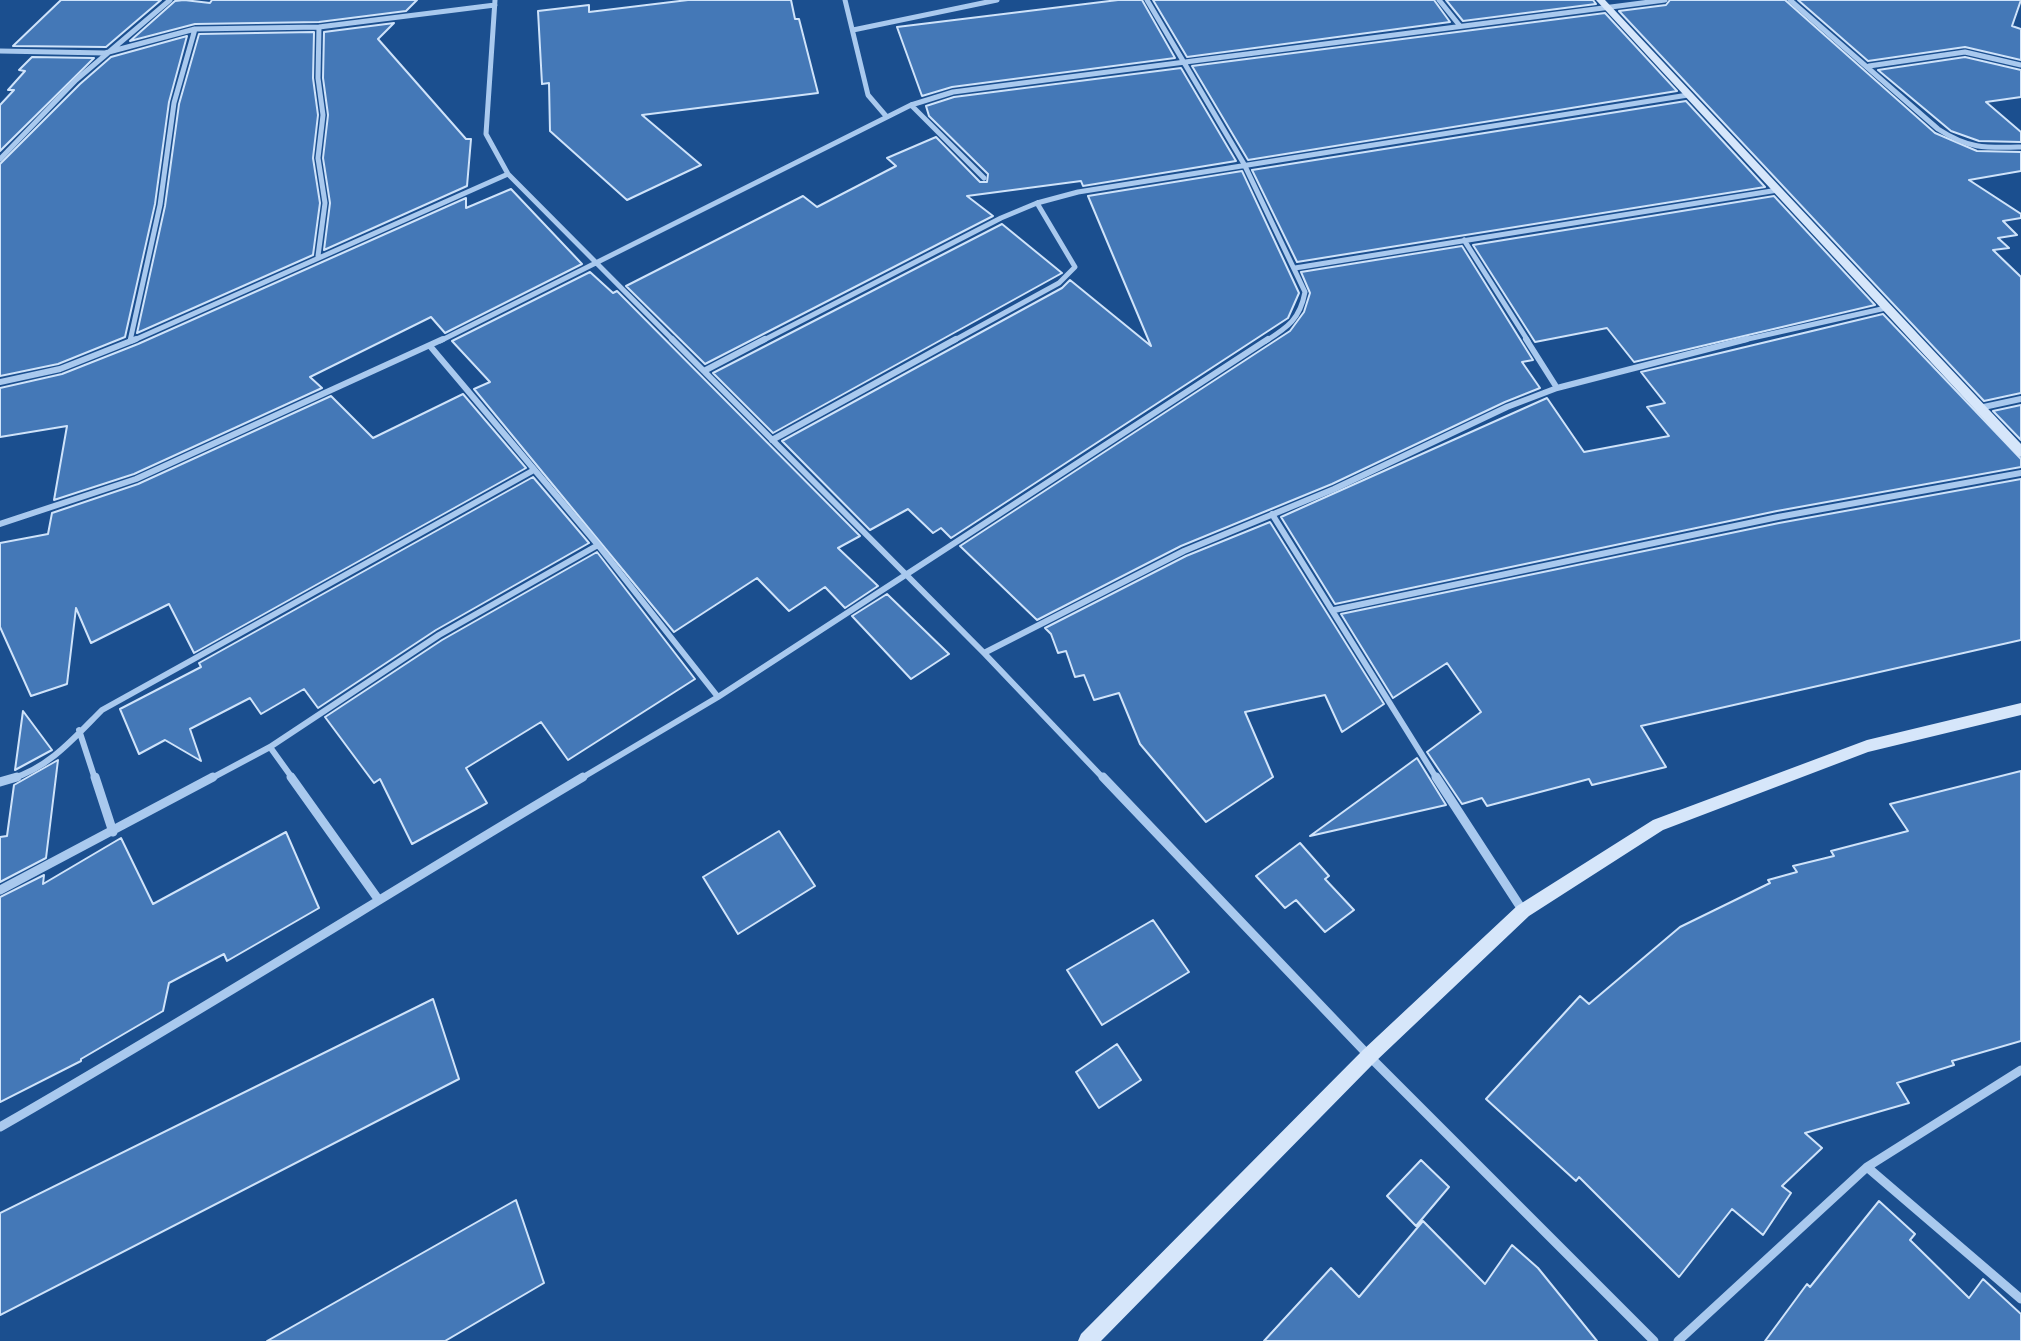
<!DOCTYPE html>
<style>
body{margin:0}
canvas{display:block;background:#1b4f8f}
</style>
<canvas width="2021" height="1341"></canvas>
<script>
const ctx = document.querySelector('canvas').getContext('2d');
ctx.lineJoin = 'round';
function paint(path, color) {
  ctx.fillStyle = color;
  ctx.fill(path, 'evenodd');
}
function stroke(path, color, width, dash) {
  ctx.strokeStyle = color;
  ctx.lineWidth = width;
  ctx.lineCap = dash ? 'butt' : 'round';
  ctx.setLineDash(dash || []);
  ctx.stroke(path);
}
const building = new Path2D(`
 M 61,0 L 161,0 L 106,47 L 13,46 Z
 M 184,0 L 210,3 L 212,0 L 417,0 L 406,11 L 319,22 L 195,24 L 130,41 L 175,1 Z
 M 688,0 L 791,0 L 795,19 L 799,19 L 818,93 L 642,115 L 701,165 L 627,200 L 550,131 L 549,83 L 542,84 L 538,11 L 589,5 L 589,12 Z
 M 1118,0 L 1142,0 L 1175,58 L 952,87 L 922,96 L 897,27 Z
 M 1153,0 L 1434,0 L 1450,22 L 1187,57 Z
 M 1446,0 L 1593,0 L 1596,4 L 1463,21 Z
 M 1670,0 L 1785,0 L 1935,133 L 1977,151 L 2021,152 L 2021,171 L 1969,180 L 2021,214 L 2021,218 L 2003,221 L 2017,235 L 1998,238 L 2009,248 L 1993,250 L 2021,277 L 2021,393 L 1984,401 L 1619,11 L 1666,5 Z
 M 1798,0 L 2021,0 L 2012,26 L 2021,29 L 2021,60 L 1965,47 L 1868,61 Z
 M 1605,13 L 1677,91 L 1248,160 L 1192,66 Z
 M 394,23 L 378,39 L 466,139 L 471,139 L 467,186 L 324,250 L 330,203 L 323,158 L 328,115 L 323,78 L 324,32 Z
 M 314,32 L 313,78 L 318,115 L 313,158 L 320,203 L 313,255 L 137,333 L 165,206 L 179,104 L 199,34 Z
 M 187,36 L 169,102 L 155,204 L 125,337 L 58,364 L 0,376 L 0,164 L 80,84 L 111,57 Z
 M 32,57 L 94,58 L 0,151 L 0,105 L 14,90 L 8,90 L 25,71 L 19,70 Z
 M 1965,57 L 2021,70 L 2021,97 L 1986,102 L 2021,132 L 2021,142 L 1979,141 L 1951,131 L 1878,70 Z
 M 1181,68 L 1236,161 L 1083,186 L 1081,181 L 967,196 L 993,216 L 705,364 L 626,286 L 803,196 L 817,207 L 896,166 L 887,158 L 936,137 L 980,182 L 987,182 L 988,174 L 929,116 L 926,106 L 954,97 Z
 M 1686,101 L 1765,187 L 1297,262 L 1252,170 Z
 M 1242,171 L 1299,293 L 1288,318 L 951,538 L 941,528 L 933,533 L 908,509 L 870,530 L 782,441 L 1062,288 L 1070,280 L 1151,346 L 1088,196 Z
 M 511,189 L 582,264 L 445,333 L 431,317 L 310,377 L 322,388 L 134,474 L 54,500 L 67,426 L 0,437 L 0,388 L 62,374 L 138,344 L 466,198 L 466,208 Z
 M 1774,196 L 1875,305 L 1634,362 L 1607,328 L 1535,342 L 1473,245 Z
 M 1002,224 L 1062,273 L 773,433 L 713,373 Z
 M 1462,246 L 1533,360 L 1522,362 L 1540,388 L 1505,402 L 1332,484 L 1181,546 L 1037,620 L 960,546 L 1290,331 L 1304,312 L 1310,293 L 1301,272 Z
 M 590,272 L 613,293 L 617,291 L 860,536 L 838,548 L 878,586 L 845,608 L 825,587 L 789,611 L 757,578 L 674,632 L 474,389 L 490,382 L 452,341 Z
 M 1883,314 L 2021,459 L 2021,467 L 1777,511 L 1335,604 L 1281,517 L 1547,398 L 1584,452 L 1669,436 L 1647,407 L 1665,403 L 1641,372 Z
 M 463,394 L 526,468 L 194,653 L 169,604 L 91,643 L 76,608 L 67,684 L 31,696 L 0,627 L 0,543 L 48,534 L 52,513 L 138,484 L 331,396 L 373,438 Z
 M 2021,405 L 2021,440 L 1993,411 Z
 M 533,477 L 589,543 L 436,630 L 318,708 L 304,689 L 261,714 L 250,698 L 190,729 L 201,761 L 165,740 L 139,754 L 120,709 L 201,667 L 199,663 Z
 M 2021,479 L 2021,640 L 1641,726 L 1666,767 L 1592,785 L 1589,779 L 1487,806 L 1482,798 L 1462,804 L 1427,752 L 1481,712 L 1447,663 L 1393,698 L 1341,614 L 1779,523 Z
 M 1270,522 L 1384,704 L 1342,732 L 1325,695 L 1245,712 L 1273,777 L 1206,822 L 1140,744 L 1119,693 L 1094,700 L 1084,675 L 1075,677 L 1066,651 L 1058,653 L 1051,634 L 1045,628 L 1186,556 Z
 M 597,552 L 695,679 L 568,760 L 541,722 L 466,768 L 487,803 L 412,844 L 380,779 L 374,783 L 325,717 L 442,640 Z
 M 887,594 L 949,654 L 911,679 L 852,616 Z
 M 23,711 L 52,750 L 15,770 Z
 M 1417,758 L 1446,805 L 1310,836 Z
 M 58,760 L 46,858 L 0,882 L 0,837 L 7,836 L 14,785 Z
 M 2021,771 L 2021,1041 L 1952,1061 L 1954,1065 L 1897,1083 L 1909,1103 L 1805,1133 L 1822,1148 L 1782,1186 L 1791,1193 L 1763,1235 L 1732,1209 L 1679,1277 L 1579,1177 L 1576,1181 L 1486,1099 L 1580,996 L 1589,1004 L 1680,927 L 1770,883 L 1768,880 L 1797,872 L 1793,866 L 1834,856 L 1831,851 L 1908,831 L 1890,804 Z
 M 779,831 L 815,886 L 738,934 L 703,877 Z
 M 286,832 L 319,908 L 227,961 L 224,954 L 169,983 L 163,1011 L 81,1059 L 81,1061 L 0,1102 L 0,897 L 44,875 L 43,884 L 121,838 L 153,904 Z
 M 1300,843 L 1329,876 L 1325,879 L 1354,910 L 1325,932 L 1296,900 L 1285,908 L 1256,876 Z
 M 1153,920 L 1189,972 L 1102,1025 L 1067,970 Z
 M 433,999 L 459,1079 L 0,1315 L 0,1213 Z
 M 1117,1044 L 1141,1080 L 1099,1108 L 1076,1072 Z
 M 1421,1160 L 1449,1187 L 1416,1226 L 1387,1196 Z
 M 516,1200 L 544,1283 L 445,1341 L 267,1341 Z
 M 1879,1201 L 1915,1234 L 1910,1240 L 1969,1298 L 1983,1279 L 2021,1314 L 2021,1341 L 1765,1341 L 1807,1284 L 1810,1287 Z
 M 1423,1221 L 1485,1284 L 1512,1245 L 1538,1268 L 1597,1341 L 1264,1341 L 1331,1268 L 1359,1297 Z`);
paint(building, '#4478b7');
stroke(building, '#cfe3fa', 2);
stroke(new Path2D(`
 M 495,0 L 486,134 L 508,174 L 674,341
 M 845,0 L 868,95 L 886,116
 M 1147,0 L 1244,164 L 1305,292 C 1300,319 1288,327 1266,341
 M 1439,0 L 1460,26
 M 1790,0 L 1938,129 C 1969,149 1985,148 2021,147
 M 853,30 L 997,0
 M 0,51 L 105,53 L 195,29 L 319,27 L 495,5
 M 1869,66 L 1965,52 L 2021,65
 M 911,105 L 984,178
 M 0,159 L 76,80 L 170,0
 M 1464,240 L 1528,341
 M 318,256 L 325,203 L 318,158 L 323,115 L 318,78 L 319,27
 M 1295,268 L 1778,190
 M 130,341 L 160,205 L 174,103 L 195,29
 M 132,341 L 508,174
 M 440,341 L 911,105 L 953,92 L 1665,0
 M 762,341 L 1001,218 L 1037,203 L 1078,192 L 1688,95
 M 953,341 L 1059,283 L 1075,267 L 1037,203
 M 1739,341 L 1886,308`), '#a9c9ee', 5);
stroke(new Path2D(`
 M 672,339 L 984,653 L 1104,779
 M 1526,339 L 1557,388
 M 430,346 L 598,545 L 718,697
 M 704,371 L 765,339
 M 0,382 L 60,369 L 136,339
 M 1979,408 L 2021,399
 M 772,440 L 956,339
 M 1272,514 L 1437,779
 M 0,524 L 136,479 L 443,339
 M 1334,610 L 1778,517 L 2021,473
 M 984,653 L 1184,551 L 1334,489 L 1507,407 L 1557,388 L 1747,339
 M 79,730 L 95,779
 M 270,747 L 293,779
 M 11,779 C 50,767 74,738 102,710 L 534,470
 M 210,779 L 270,747 L 439,635 L 598,545
 M 580,779 L 718,697 L 1268,339`), '#a9c9ee', 6);
stroke(new Path2D(`
 M 95,777 L 113,832
 M 291,777 L 378,899
 M 1103,777 L 1369,1056 L 1654,1341
 M 1436,777 L 1523,911
 M 0,782 L 17,777
 M 0,890 L 213,777
 M 0,1127 C 197,1014 388,893 583,777
 M 1867,1167 L 2021,1299
 M 1678,1341 L 1867,1167 L 2021,1070`), '#a9c9ee', 9);
paint(new Path2D(`
 M 1596,0 L 1605,0 L 2021,444 L 2021,457 L 2017,455 Z
 M 2021,703 L 2021,715 L 1868,752 L 1663,830 L 1529,916 L 1375,1062 L 1101,1341 L 1078,1341 L 1081,1334 L 1363,1050 L 1517,906 L 1653,820 L 1867,740 Z`), '#d6e6fa');
</script>
